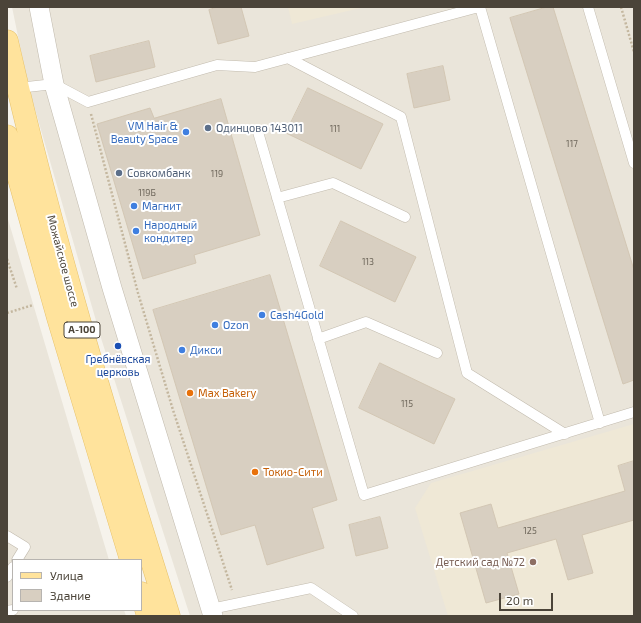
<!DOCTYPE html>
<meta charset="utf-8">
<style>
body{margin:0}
#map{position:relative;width:641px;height:623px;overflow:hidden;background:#f6f3ec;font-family:"Exo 2",sans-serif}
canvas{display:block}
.frame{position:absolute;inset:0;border:8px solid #4b4439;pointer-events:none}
.legend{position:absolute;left:12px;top:559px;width:130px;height:52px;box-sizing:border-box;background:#fff;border:1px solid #b7b4b0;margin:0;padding:5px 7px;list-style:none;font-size:12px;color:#4b4439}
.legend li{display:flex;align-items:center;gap:8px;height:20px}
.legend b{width:20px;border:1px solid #b7b4b0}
.scale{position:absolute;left:499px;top:593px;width:54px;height:18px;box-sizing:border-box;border:2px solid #4b4439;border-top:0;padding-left:5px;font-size:12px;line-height:14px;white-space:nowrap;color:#4b4439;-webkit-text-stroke:3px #fff;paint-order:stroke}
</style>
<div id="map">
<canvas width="641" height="623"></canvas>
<div class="frame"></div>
<ul class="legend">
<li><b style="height:5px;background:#ffe39c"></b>Улица</li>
<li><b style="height:11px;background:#d8cfc1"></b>Здание</li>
</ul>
<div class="scale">20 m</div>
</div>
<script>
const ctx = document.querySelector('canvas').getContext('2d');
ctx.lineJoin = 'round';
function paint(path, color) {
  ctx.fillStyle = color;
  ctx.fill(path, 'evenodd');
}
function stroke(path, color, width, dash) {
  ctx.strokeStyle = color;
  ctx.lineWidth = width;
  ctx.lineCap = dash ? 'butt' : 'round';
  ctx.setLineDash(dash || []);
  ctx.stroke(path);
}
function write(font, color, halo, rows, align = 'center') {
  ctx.font = font + ' "Exo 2",sans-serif';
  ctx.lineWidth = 4;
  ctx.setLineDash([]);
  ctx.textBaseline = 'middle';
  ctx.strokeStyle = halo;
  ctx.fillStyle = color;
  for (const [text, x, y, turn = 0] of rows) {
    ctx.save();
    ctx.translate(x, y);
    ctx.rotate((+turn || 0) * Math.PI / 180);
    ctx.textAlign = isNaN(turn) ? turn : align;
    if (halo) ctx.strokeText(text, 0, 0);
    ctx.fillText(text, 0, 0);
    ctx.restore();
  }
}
paint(new Path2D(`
 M 12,7 L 634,7 L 634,616 L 190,616 L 101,338 L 28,85 Z
 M 7,216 L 109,560 L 13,560 L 13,610 L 124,610 L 126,616 L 7,616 Z`), '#eae5da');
paint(new Path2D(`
 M 288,7 L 365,7 L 292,24 Z
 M 634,424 L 634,616 L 448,616 L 415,508 L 431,483 Z`), '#efe8d6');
const building = new Path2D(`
 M 218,7 L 241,7 L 249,36 L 218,44 L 209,10 Z
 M 547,7 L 553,7 L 634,270 L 634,380 L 623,384 L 510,18 Z
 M 149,41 L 155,67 L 96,82 L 90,56 Z
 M 443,66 L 450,100 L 414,108 L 407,74 Z
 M 308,88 L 383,124 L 361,169 L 286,133 Z
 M 221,99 L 260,235 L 194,255 L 196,263 L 143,279 L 97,124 L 150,108 L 154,118 Z
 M 341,221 L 416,257 L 395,302 L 320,266 Z
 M 270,275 L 337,500 L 312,508 L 324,548 L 267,565 L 255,525 L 221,535 L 153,310 Z
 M 380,363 L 455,399 L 434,444 L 359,408 Z
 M 634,461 L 634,520 L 582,535 L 593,573 L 568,580 L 556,539 L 507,553 L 519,594 L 486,603 L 460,513 L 491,504 L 498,528 L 625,491 L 618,466 Z
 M 380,517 L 388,548 L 356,556 L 349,525 Z`);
paint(building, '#d8cfc1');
stroke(building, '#d3c7b4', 1);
const lane = new Path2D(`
 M 480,7 L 600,423
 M 588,7 L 634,163
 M 288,58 L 401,117 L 467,373 L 565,434
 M 18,88 L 54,84 L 88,102 L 217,65 L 255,67 L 479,7
 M 258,132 L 364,495 L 634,412
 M 277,198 L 333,183 L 405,217
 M 318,339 L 366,322 L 437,353
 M 7,536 L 25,547 L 17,560
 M 7,577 L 13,567
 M 211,609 L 311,588 L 353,616
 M 7,611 L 13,610`);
const street = new Path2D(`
 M 39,7 L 54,84 L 112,288 L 213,616`);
const primary = new Path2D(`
 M 7,41 C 51,235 109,426 169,616
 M 7,136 L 58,318 L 131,560
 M 141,593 L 148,616`);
stroke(lane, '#c2bbae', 11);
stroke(street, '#c2bbae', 20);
stroke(primary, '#e6c16a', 23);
stroke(new Path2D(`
 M 621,7 L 634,52
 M 91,114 L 138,293 L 173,410 L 232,590
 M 7,259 L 17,289
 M 7,313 L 33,305`), '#c4b79f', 2.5, [2, 2]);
stroke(lane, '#fff', 10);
stroke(street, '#fff', 19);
stroke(primary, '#ffe39c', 22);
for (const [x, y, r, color] of [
 [208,128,4,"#5c6f8a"],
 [186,132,4,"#3f7fe0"],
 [119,173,4,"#5c6f8a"],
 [134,206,4,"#3f7fe0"],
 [136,231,4,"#3f7fe0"],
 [262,315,4,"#3f7fe0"],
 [215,325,4,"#3f7fe0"],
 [118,346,4,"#1a4fb4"],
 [182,350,4,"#3f7fe0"],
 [190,393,4,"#e8710a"],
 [255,472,4,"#e8710a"],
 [533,562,4,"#8d6e63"]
]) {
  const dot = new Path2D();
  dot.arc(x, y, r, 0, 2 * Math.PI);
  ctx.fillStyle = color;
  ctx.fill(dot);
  stroke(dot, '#fff', 1.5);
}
write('9px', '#6e675b', null, [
 ["111",335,129],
 ["117",572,144],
 ["119",217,174],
 ["119Б",147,193],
 ["113",368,262],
 ["115",407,404],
 ["125",530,531]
]);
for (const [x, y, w] of [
 [82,330,36]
]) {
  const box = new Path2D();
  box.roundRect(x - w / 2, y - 8, w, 16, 3);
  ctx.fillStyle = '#fff';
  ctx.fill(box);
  stroke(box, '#4b4439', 1);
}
write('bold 10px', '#4b4439', null, [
 ["А-100",82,330]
]);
write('11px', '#366cbe', '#fff', [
 ["VM Hair &",178,126,"right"],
 ["Beauty Space",178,139,"right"],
 ["Магнит",142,206],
 ["Народный",144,225],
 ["кондитер",144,238],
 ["Cash4Gold",270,315],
 ["Ozon",223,325],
 ["Дикси",190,350]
], 'left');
write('11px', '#4e5e75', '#fff', [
 ["Одинцово 143011",216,128],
 ["Совкомбанк",127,173]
], 'left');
write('11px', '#4b4439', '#fff', [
 ["Можайское шоссе",63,261,75]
]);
write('11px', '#164399', '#fff', [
 ["Гребнёвская",118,359],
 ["церковь",118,372]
]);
write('11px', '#c56008', '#fff', [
 ["Max Bakery",198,393],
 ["Токио-Сити",263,472]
], 'left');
write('11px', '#785e54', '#fff', [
 ["Детский сад №72",525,562]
], 'right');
</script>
